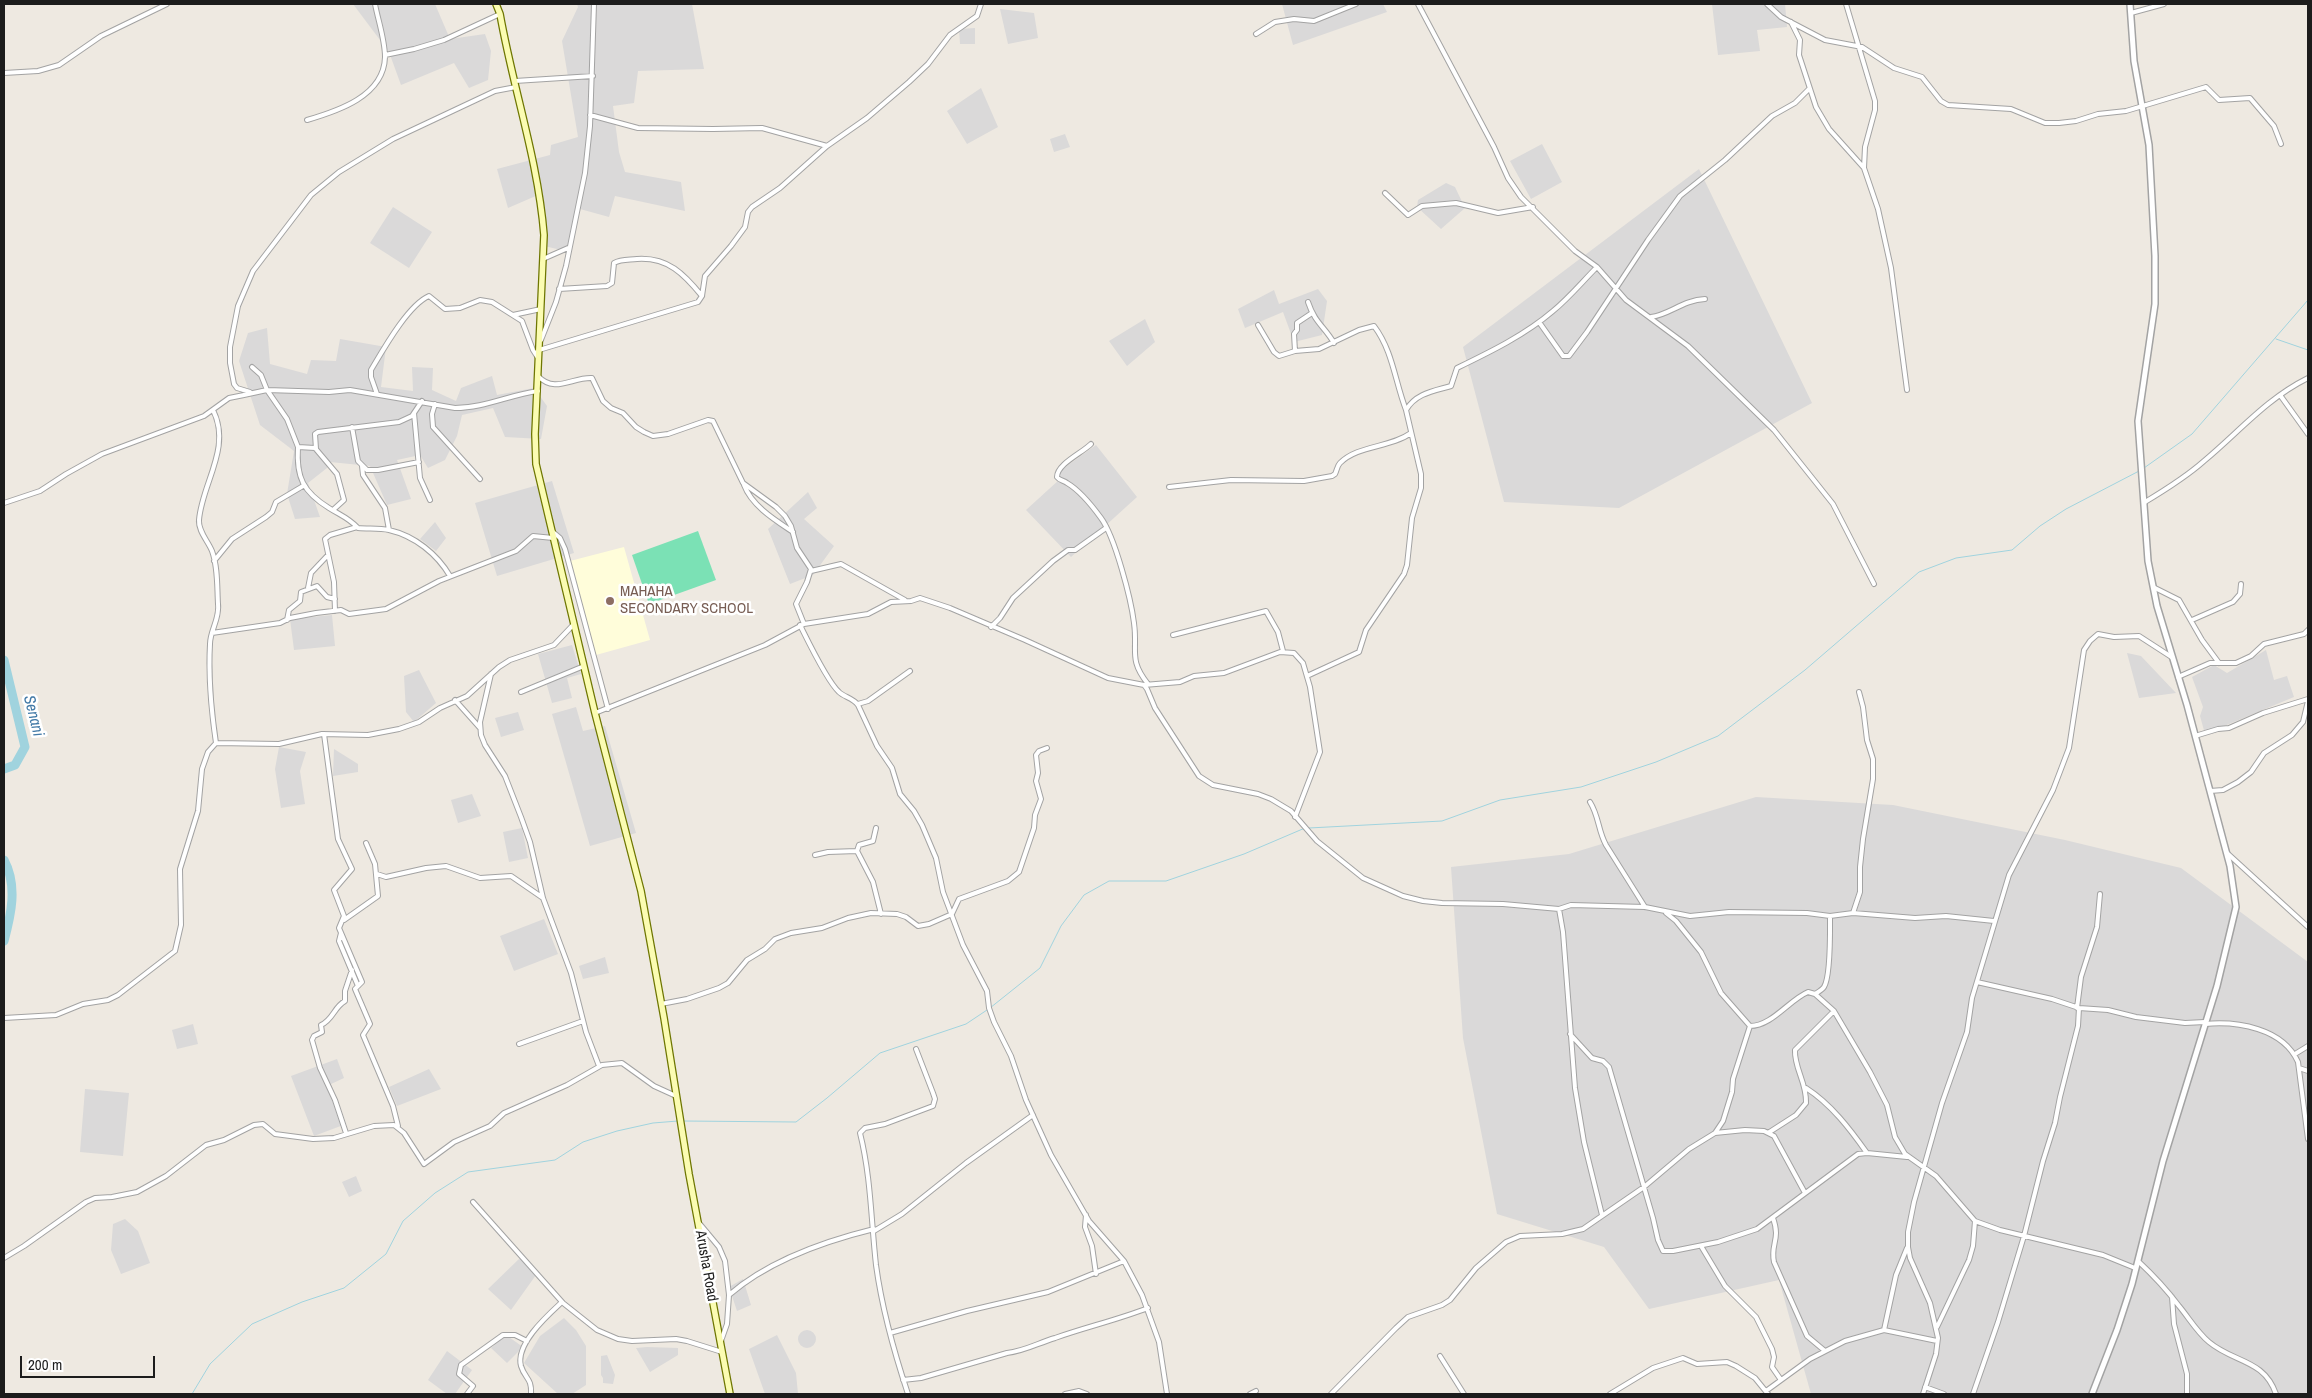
<!DOCTYPE html>
<style>
body{margin:0}
#map{position:relative;width:2312px;height:1398px;overflow:hidden;background:#eee9e1;font-family:"Archivo Narrow",sans-serif}
canvas{display:block}
.frame{position:absolute;inset:0;border:5px solid #1c1c1c;pointer-events:none}
.scale{position:absolute;left:20px;top:1356px;width:135px;height:22px;box-sizing:border-box;border:2px solid #1c1c1c;border-top:0;padding-left:6px;font-size:15px;line-height:18px;white-space:nowrap;color:#1c1c1c;-webkit-text-stroke:4px #fff;paint-order:stroke}
</style>
<div id="map">
<canvas width="2312" height="1398"></canvas>
<div class="frame"></div>
<div class="scale">200 m</div>
</div>
<script>
const ctx = document.querySelector('canvas').getContext('2d');
ctx.lineJoin = 'round';
function paint(path, color) {
  ctx.fillStyle = color;
  ctx.fill(path, 'evenodd');
}
function stroke(path, color, width, dash) {
  ctx.strokeStyle = color;
  ctx.lineWidth = width;
  ctx.lineCap = dash ? 'butt' : 'round';
  ctx.setLineDash(dash || []);
  ctx.stroke(path);
}
function write(font, color, halo, rows, align = 'center') {
  ctx.font = font + ' "Archivo Narrow",sans-serif';
  ctx.lineWidth = 5;
  ctx.setLineDash([]);
  ctx.textBaseline = 'middle';
  ctx.strokeStyle = halo;
  ctx.fillStyle = color;
  for (const [text, x, y, turn = 0] of rows) {
    ctx.save();
    ctx.translate(x, y);
    ctx.rotate((+turn || 0) * Math.PI / 180);
    ctx.textAlign = isNaN(turn) ? turn : align;
    if (halo) ctx.strokeText(text, 0, 0);
    ctx.fillText(text, 0, 0);
    ctx.restore();
  }
}
paint(new Path2D(`
 M 353,4 L 435,4 L 450,39 L 485,34 L 491,51 L 488,80 L 469,88 L 454,63 L 401,85 L 389,52 Z
 M 577,4 L 692,4 L 704,69 L 638,71 L 634,103 L 613,106 L 619,152 L 625,172 L 681,182 L 685,211 L 615,196 L 609,217 L 580,209 L 570,252 L 544,246 L 538,195 L 508,208 L 497,169 L 550,155 L 551,145 L 578,137 L 562,41 L 578,7 Z
 M 1282,4 L 1383,4 L 1387,12 L 1293,45 Z
 M 1712,4 L 1785,4 L 1787,27 L 1757,30 L 1760,51 L 1718,55 Z
 M 1000,9 L 1034,13 L 1038,38 L 1008,44 Z
 M 975,28 L 975,44 L 960,44 L 959,29 Z
 M 981,88 L 998,127 L 967,144 L 947,111 Z
 M 1065,134 L 1070,147 L 1054,152 L 1050,139 Z
 M 1542,144 L 1562,182 L 1531,199 L 1510,161 Z
 M 1699,169 L 1812,403 L 1619,508 L 1504,502 L 1463,347 Z
 M 1446,183 L 1455,187 L 1465,208 L 1441,229 L 1417,207 L 1418,200 Z
 M 393,207 L 432,232 L 409,268 L 370,243 Z
 M 1318,289 L 1327,301 L 1322,335 L 1294,342 L 1283,312 L 1245,328 L 1238,309 L 1274,290 L 1279,304 Z
 M 1145,319 L 1155,342 L 1127,366 L 1109,341 Z
 M 267,328 L 270,364 L 307,374 L 311,360 L 336,361 L 340,339 L 386,347 L 381,387 L 413,391 L 412,367 L 433,368 L 432,390 L 456,401 L 461,388 L 492,376 L 497,395 L 534,388 L 547,406 L 541,439 L 505,437 L 493,408 L 462,415 L 457,436 L 445,460 L 428,468 L 420,455 L 397,460 L 411,499 L 387,505 L 370,466 L 330,462 L 327,468 L 308,483 L 320,517 L 295,519 L 287,494 L 294,451 L 260,425 L 239,361 L 248,333 Z
 M 1096,445 L 1137,497 L 1071,557 L 1026,510 L 1060,479 L 1057,473 Z
 M 552,481 L 574,553 L 497,576 L 475,503 Z
 M 808,492 L 817,508 L 804,519 L 834,546 L 813,575 L 790,584 L 768,529 Z
 M 435,522 L 446,538 L 436,551 L 420,539 Z
 M 332,615 L 335,646 L 294,650 L 290,619 Z
 M 572,645 L 581,674 L 567,678 L 572,698 L 552,703 L 538,654 Z
 M 2266,650 L 2274,680 L 2287,676 L 2294,697 L 2205,734 L 2200,716 L 2203,707 L 2192,677 L 2214,665 L 2227,673 Z
 M 2127,653 L 2141,656 L 2176,693 L 2139,698 Z
 M 419,670 L 436,703 L 414,722 L 406,712 L 404,676 Z
 M 576,707 L 583,731 L 605,726 L 636,833 L 590,846 L 552,714 Z
 M 518,712 L 524,730 L 501,737 L 495,718 Z
 M 279,747 L 306,752 L 300,771 L 305,804 L 281,808 L 275,769 Z
 M 334,749 L 358,764 L 358,772 L 333,776 Z
 M 472,794 L 481,816 L 458,823 L 451,800 Z
 M 1756,797 L 1893,805 L 2065,840 L 2181,868 L 2308,962 L 2308,1394 L 1811,1394 L 1779,1280 L 1649,1309 L 1604,1247 L 1497,1214 L 1463,1038 L 1451,867 L 1569,854 Z
 M 522,828 L 528,858 L 509,862 L 503,832 Z
 M 544,919 L 558,954 L 514,971 L 500,936 Z
 M 605,957 L 609,973 L 583,979 L 579,966 Z
 M 193,1024 L 198,1044 L 177,1049 L 172,1030 Z
 M 337,1059 L 344,1078 L 331,1084 L 346,1124 L 314,1136 L 291,1076 Z
 M 429,1069 L 441,1089 L 397,1106 L 389,1087 Z
 M 85,1089 L 129,1093 L 123,1156 L 80,1152 Z
 M 356,1176 L 362,1191 L 349,1197 L 342,1182 Z
 M 125,1219 L 138,1231 L 150,1263 L 121,1274 L 111,1250 L 113,1224 Z
 M 520,1258 L 536,1275 L 511,1310 L 488,1289 Z
 M 743,1279 L 751,1305 L 737,1311 L 729,1287 Z
 M 564,1318 L 576,1330 L 586,1346 L 586,1385 L 572,1394 L 558,1394 L 524,1363 L 540,1336 Z
 M798 1339a9 9 0 1 1 18 0a9 9 0 1 1-18 0Z
 M 506,1335 L 523,1347 L 507,1363 L 491,1348 Z
 M 777,1335 L 796,1373 L 798,1394 L 765,1394 L 749,1349 Z
 M 647,1347 L 678,1348 L 678,1355 L 650,1372 L 636,1348 Z
 M 447,1351 L 472,1370 L 455,1394 L 447,1394 L 428,1380 Z
 M 607,1355 L 615,1375 L 613,1384 L 603,1383 L 603,1378 L 601,1375 L 601,1356 Z`), '#dad9d9');
paint(new Path2D(`
 M 624,547 L 650,640 L 596,655 L 570,561 Z`), '#fffdda');
paint(new Path2D(`
 M 698,531 L 716,580 L 649,604 L 632,555 Z`), '#7be1b5');
stroke(new Path2D(`
 M 2276,339 L 2308,350
 M 2144,468 L 2192,434 L 2308,300
 M 1309,828 L 1442,821 L 1500,800 L 1581,787 L 1656,762 L 1718,736 L 1805,670 L 1919,572 L 1956,558 L 2012,550 L 2040,526 L 2066,509 L 2141,470
 M 990,1008 L 1040,968 L 1061,926 L 1084,895 L 1109,881 L 1166,881 L 1244,854 L 1305,828
 M 682,1121 L 796,1122 L 827,1098 L 880,1053 L 966,1024 L 987,1010
 M 192,1394 L 210,1364 L 252,1324 L 302,1302 L 344,1288 L 386,1254 L 403,1221 L 435,1193 L 468,1172 L 555,1160 L 583,1142 L 617,1131 L 653,1123 L 678,1121`), '#a0d3de', 1);
stroke(new Path2D(`
 M 4,660 L 25,747 L 15,765 L 4,769
 M 4,860 C 18,886 11,915 4,941`), '#a0d3de', 9);
const minor = new Path2D(`
 M 1418,4 L 1494,147 L 1508,178 L 1521,197 L 1575,251 L 1597,267 L 1626,300 L 1688,346 L 1774,430 L 1833,504 L 1874,584
 M 1767,4 L 1781,17 L 1825,40 L 1862,47 L 1894,68 L 1922,77 L 1941,101 L 1948,105 L 2011,109 L 2045,123 L 2059,123 L 2076,121 L 2098,114 L 2126,111 L 2206,87 L 2219,100 L 2250,98 L 2274,126 L 2281,144
 M 1846,4 L 1875,101 L 1875,110 L 1865,147 L 1864,168 L 1878,209 L 1891,268 L 1907,390
 M 2131,13 L 2164,4
 M 1791,22 L 1800,40 L 1799,55 L 1816,107 L 1829,129 L 1864,168
 M 1256,34 L 1275,22 L 1294,19 L 1314,21 L 1356,4
 M 385,55 L 414,49 L 444,40 L 500,14
 M 4,73 L 38,71 L 59,65 L 101,36 L 167,4
 M 515,81 L 593,76
 M 590,115 L 638,128 L 713,129 L 762,128 L 827,146 L 867,118 L 909,82 L 928,64 L 950,35 L 977,16 L 981,4
 M 307,120 C 338,111 384,96 385,57 C 385,40 378,20 375,4
 M 1385,193 L 1408,215 L 1422,206 L 1456,203 L 1498,213 L 1533,207
 M 543,259 L 568,248
 M 559,289 L 607,286 L 612,283 L 614,263 C 621,259 629,260 637,259 C 668,257 684,274 702,296
 M 1308,302 C 1315,323 1324,326 1334,343
 M 513,315 L 541,309
 M 1651,317 C 1669,315 1683,300 1705,299
 M 1539,322 L 1563,356 L 1569,356 L 1587,332 L 1648,240 L 1680,196 L 1725,160 L 1772,116 L 1795,103 L 1809,89
 M 1258,325 L 1274,352 L 1279,356 L 1295,351 L 1319,349 L 1359,330 L 1374,326 C 1393,351 1395,382 1406,410
 M 541,340 L 556,302 L 566,266 L 585,173 L 590,126 L 594,4
 M 539,350 L 698,302 L 702,296 L 705,276 L 731,246 L 745,227 L 748,212 L 752,207 L 780,188 L 827,146
 M 1295,351 L 1294,334 L 1297,330 L 1297,323 L 1312,313
 M 252,367 L 261,375 L 267,390
 M 538,376 C 555,394 572,377 592,378 L 603,401 L 611,408 L 623,413 L 636,427 L 644,432 L 653,436 L 668,434 L 708,420 L 713,421 L 743,483 L 776,507 L 785,516 L 791,526 L 797,548 L 811,569 L 807,582 L 796,604 L 804,624
 M 267,390 L 287,419 L 298,447 L 315,448 L 337,474 L 344,500 L 333,510
 M 250,392 L 237,388 L 234,384 L 230,363 L 230,347 L 238,306 L 253,271 L 311,195 L 339,172 L 393,139 L 495,91 L 516,87
 M 377,394 L 371,377 L 371,370 C 383,350 408,305 429,296 L 445,309 L 460,308 L 480,300 L 492,302 L 522,321 L 533,350 L 538,358
 M 2280,395 L 2308,434
 M 435,404 L 432,414 L 433,427 L 480,479
 M 414,413 L 420,478 L 430,500
 M 352,427 L 358,461 L 367,470 L 378,470 L 419,462
 M 1091,444 C 1082,453 1057,464 1057,477 C 1060,481 1063,480 1067,483 C 1079,490 1093,507 1101,518 C 1115,537 1131,599 1134,623 C 1138,651 1128,659 1148,684
 M 298,447 C 296,477 303,492 329,508 C 340,515 349,518 358,528 C 368,529 379,528 389,530 C 415,536 437,554 450,576
 M 316,449 L 315,434 L 318,432 L 399,422 L 412,416 L 422,401
 M 362,466 L 363,475 L 385,508 L 389,530
 M 744,485 C 752,506 775,520 793,532
 M 1169,487 L 1231,480 L 1304,481 L 1332,476 L 1335,474 C 1337,470 1337,466 1340,463 C 1358,445 1390,448 1411,433
 M 2145,502 C 2165,490 2186,477 2204,461 C 2240,431 2266,399 2308,378
 M 4,503 L 40,491 L 66,474 L 102,454 L 204,416 L 229,398 L 244,395 L 267,390 L 329,392 L 350,390 L 455,408 C 484,408 509,395 538,391
 M 553,532 L 560,538 L 565,549 L 608,709
 M 214,561 L 232,539 L 266,517 L 272,512 L 276,502 L 303,486
 M 811,571 L 841,564 L 905,600
 M 2153,587 L 2179,600 L 2202,640 L 2219,663
 M 308,588 L 311,573 L 328,555
 M 335,611 L 334,582 L 325,539 L 330,535 L 357,527
 M 287,620 L 289,610 L 300,601 L 301,592 L 317,586 L 327,597 L 335,599
 M 2192,620 L 2233,602 L 2240,594 L 2241,584
 M 800,625 C 808,641 827,681 839,692 C 844,697 853,698 858,705 L 877,746 L 892,768 L 900,794 L 914,811 L 922,825 L 936,858 L 943,892 L 963,945 L 987,991 L 989,1008 L 994,1022 L 1011,1056 L 1026,1100 L 1051,1155 L 1089,1221 L 1124,1261 L 1142,1295 L 1159,1342 L 1167,1394
 M 991,627 L 1000,618 L 1013,598 L 1053,561 L 1068,550 L 1075,550 L 1106,528
 M 212,633 L 280,623 L 290,618 L 316,613 L 341,610 L 349,614 L 386,609 L 439,581 L 516,551 L 533,536 L 553,538
 M 1173,635 L 1266,611 L 1278,632 L 1283,651
 M 491,674 L 480,722 L 481,735 L 485,745 L 505,776 L 521,817 L 530,842 L 543,898 L 571,973 L 586,1032 L 599,1066
 M 1307,676 L 1359,652 L 1366,630 L 1404,574 L 1407,565 L 1412,518 L 1421,488 L 1421,474 L 1406,410 C 1416,393 1434,391 1451,386 L 1457,368 C 1490,352 1525,335 1553,311 C 1569,298 1582,282 1597,267
 M 2178,677 L 2210,663 L 2236,663 L 2251,656 L 2264,644 L 2304,634 L 2308,630
 M 1144,685 L 1180,682 L 1194,676 L 1224,673 L 1280,652 L 1294,653 L 1303,663 L 1310,687 L 1320,752 L 1295,817
 M 521,692 L 584,666
 M 455,700 L 480,728
 M 858,704 L 868,701 L 910,671
 M 595,713 L 765,645 L 804,624 L 868,614 L 891,602 L 911,601 L 920,598 L 950,608 L 1025,640 L 1108,678 L 1144,685 L 1147,689 L 1155,708 L 1199,776 L 1213,785 L 1258,794 L 1271,799 L 1291,811 L 1317,841 L 1363,878 L 1403,896 L 1423,901 L 1442,903 L 1503,904 L 1559,909 L 1571,905 L 1645,907 L 1690,916 L 1729,912 L 1807,913 L 1830,916 L 1853,913 L 1915,918 L 1946,916 L 1994,921
 M 324,734 L 338,839 L 352,869 L 334,890 L 344,916 L 339,928 L 362,982 L 355,989 L 370,1024 L 363,1035 L 393,1106 L 398,1126
 M 2195,736 L 2218,729 L 2229,728 L 2263,713 L 2308,699
 M 216,743 L 279,744 L 322,734 L 368,735 L 399,729 L 419,722 L 440,708 L 467,696 L 499,667 L 510,660 L 554,645 L 574,624
 M 2210,791 L 2223,790 L 2238,782 L 2251,772 L 2264,753 L 2292,735 L 2303,722 L 2308,701
 M 1590,802 C 1599,816 1598,831 1606,845 L 1645,907
 M 876,828 L 873,841 L 859,845 L 857,851 L 873,882 L 881,914
 M 2227,853 L 2308,927
 M 815,855 L 828,852 L 857,851
 M 377,874 L 386,877 L 426,868 L 446,866 L 480,878 L 511,876 L 543,898
 M 1559,909 L 1563,932 L 1575,1088 L 1584,1142 L 1602,1215
 M 1666,913 L 1676,921 L 1701,952 L 1721,993 L 1750,1026 C 1772,1026 1789,1000 1808,992 L 1815,994 L 1834,1011 L 1870,1072 L 1887,1105 L 1895,1137 L 1905,1154 L 1936,1176 L 1975,1221 L 2000,1230 L 2103,1255 L 2135,1268
 M 1853,913 L 1860,892 L 1860,867 L 1863,839 L 1873,779 L 1873,759 L 1867,740 L 1863,707 L 1859,692
 M 344,920 L 378,896 L 375,864 L 366,843
 M 341,933 L 339,941 L 358,986
 M 1977,982 L 2052,999 L 2079,1008 L 2108,1010 L 2136,1017 L 2185,1023 L 2205,1022
 M 1815,994 C 1818,992 1822,990 1824,987 C 1831,976 1830,930 1830,916
 M 661,1004 L 687,999 L 719,988 L 728,983 L 747,960 L 765,949 L 775,939 L 791,933 L 822,928 L 848,918 L 871,913 L 897,914 L 906,917 L 918,926 L 929,924 L 952,914 L 959,899 L 1008,881 L 1019,872 L 1034,828 L 1035,815 L 1041,799 L 1036,781 L 1038,773 L 1036,755 L 1039,751 L 1047,748
 M 2077,1008 L 2081,977 L 2097,927 L 2100,894
 M 4,1018 L 56,1015 L 83,1004 L 108,1000 L 118,995 L 175,951 L 181,925 L 180,869 L 198,811 L 202,769 L 208,752 L 216,743 C 211,709 208,679 210,644 C 210,630 220,619 218,604 C 217,587 218,567 212,551 C 208,541 198,531 199,520 C 202,483 232,448 213,410
 M 2205,1024 C 2237,1021 2283,1028 2298,1062 L 2308,1139
 M 1570,1034 L 1592,1058 L 1603,1061 L 1609,1067 L 1653,1218 L 1658,1240 L 1663,1251 L 1673,1251 L 1718,1242 L 1757,1229 L 1858,1154 L 1867,1153 L 1907,1157
 M 519,1044 L 583,1021
 M 2295,1054 L 2308,1046
 M 2299,1068 L 2308,1071
 M 1806,1088 C 1831,1104 1850,1129 1867,1153
 M 346,1133 L 335,1100 L 320,1068 L 312,1040 L 314,1036 L 322,1032 L 321,1025 C 333,1020 334,1007 345,1001 L 345,991 L 352,970
 M 1715,1133 L 1723,1121 L 1732,1092 L 1733,1079 L 1750,1026
 M 1768,1133 L 1796,1115 L 1806,1103 C 1807,1083 1794,1068 1795,1050 L 1834,1011
 M 473,1202 L 563,1303 L 597,1330 L 618,1339 L 632,1341 L 676,1339 L 687,1341 L 722,1352
 M 1086,1215 L 1085,1227 L 1092,1246 L 1096,1274
 M 1773,1218 C 1781,1240 1770,1244 1774,1262 L 1807,1336 L 1825,1351
 M 699,1223 L 719,1247 L 725,1261 L 729,1295 L 727,1324 L 721,1341
 M 874,1231 L 902,1214 L 966,1163 L 1033,1115
 M 1701,1246 L 1725,1286 L 1756,1317 L 1772,1349 L 1774,1357 L 1772,1367 L 1781,1380
 M 4,1258 L 24,1246 L 86,1202 L 95,1198 L 112,1197 L 137,1192 L 166,1176 L 206,1145 L 224,1140 L 254,1125 L 263,1124 L 275,1134 L 313,1139 L 334,1138 L 374,1126 L 394,1125 L 404,1133 L 424,1164 L 454,1142 L 490,1126 L 504,1113 L 567,1085 L 602,1065 L 622,1063 L 654,1086 L 676,1096
 M 2138,1261 C 2153,1275 2167,1290 2179,1306 C 2189,1318 2197,1332 2209,1342 C 2234,1363 2264,1359 2276,1394
 M 729,1295 C 767,1262 825,1241 874,1229
 M 2172,1297 L 2174,1324 L 2187,1374 L 2187,1394
 M 1937,1327 L 1969,1260 L 1973,1246 L 1975,1221
 M 1884,1330 L 1896,1275 L 1907,1248
 M 890,1333 L 967,1311 L 1048,1292 L 1124,1261
 M 1440,1356 L 1464,1394
 M 903,1380 L 921,1378 L 1007,1353 C 1025,1351 1038,1343 1055,1338 C 1086,1327 1117,1320 1148,1308
 M 1925,1387 L 1944,1394
 M 1766,1391 L 1810,1359 L 1845,1341 L 1884,1330 L 1937,1341
 M 467,1394 L 473,1386 L 459,1374 L 461,1365 L 503,1335 L 515,1335 L 527,1341
 M 531,1394 C 532,1378 525,1379 521,1366 C 515,1344 548,1315 562,1302
 M 908,1394 C 894,1352 882,1309 876,1265 C 871,1220 871,1177 860,1133 L 865,1128 L 885,1124 L 933,1106 L 935,1099 L 933,1093 L 916,1049
 M 1065,1394 L 1079,1391 L 1087,1394
 M 1250,1394 L 1256,1391
 M 1331,1394 L 1396,1328 L 1408,1317 L 1442,1305 L 1450,1300 L 1476,1268 L 1506,1242 L 1520,1236 L 1562,1234 L 1583,1229 L 1644,1187 L 1689,1149 L 1715,1133 L 1745,1130 L 1764,1131 L 1774,1136 L 1805,1193
 M 1610,1394 L 1653,1368 L 1683,1358 L 1697,1364 L 1727,1362 L 1736,1366 L 1755,1378 L 1768,1394
 M 1923,1394 L 1936,1354 L 1938,1338 L 1930,1303 L 1910,1258 L 1908,1247 L 1908,1232 L 1914,1202 L 1942,1103 L 1967,1032 L 1972,998 L 2009,875 L 2053,790 L 2069,748 L 2084,650 L 2090,641 L 2098,634 L 2114,637 L 2139,636 L 2173,658
 M 1973,1394 L 1998,1322 L 2024,1236 L 2043,1161 L 2055,1123 L 2060,1097 L 2078,1026 L 2079,1008`);
const tertiary = new Path2D(`
 M 2092,1394 L 2117,1330 L 2132,1284 L 2163,1161 L 2217,986 L 2236,907 L 2230,866 L 2187,705 L 2157,606 L 2148,561 L 2138,421 L 2155,304 L 2155,256 L 2149,145 L 2134,61 L 2130,4`);
const secondary = new Path2D(`
 M 496,4 L 500,14 C 513,88 538,160 544,235 L 535,434 L 536,464 L 595,713 L 641,891 L 664,1018 L 689,1174 L 730,1394`);
stroke(minor, '#a3a3a3', 6);
stroke(tertiary, '#a3a3a3', 8);
stroke(secondary, '#6e7601', 8);
stroke(minor, '#fff', 4);
stroke(tertiary, '#fff', 5);
stroke(secondary, '#fbfcb2', 5.5);
for (const [x, y, r, color] of [
 [610,601,5,"#8d6e63"]
]) {
  const dot = new Path2D();
  dot.arc(x, y, r, 0, 2 * Math.PI);
  ctx.fillStyle = color;
  ctx.fill(dot);
  stroke(dot, '#fff', 2);
}
write('15px', '#785e54', '#fff', [
 ["MAHAHA",620,592],
 ["SECONDARY SCHOOL",620,609]
], 'left');
write('15px', '#1c1c1c', '#fff', [
 ["Arusha Road",706,1266,80]
]);
write('italic 16px', '#437aa7', '#fff', [
 ["Senani",33,716,76]
]);
</script>
